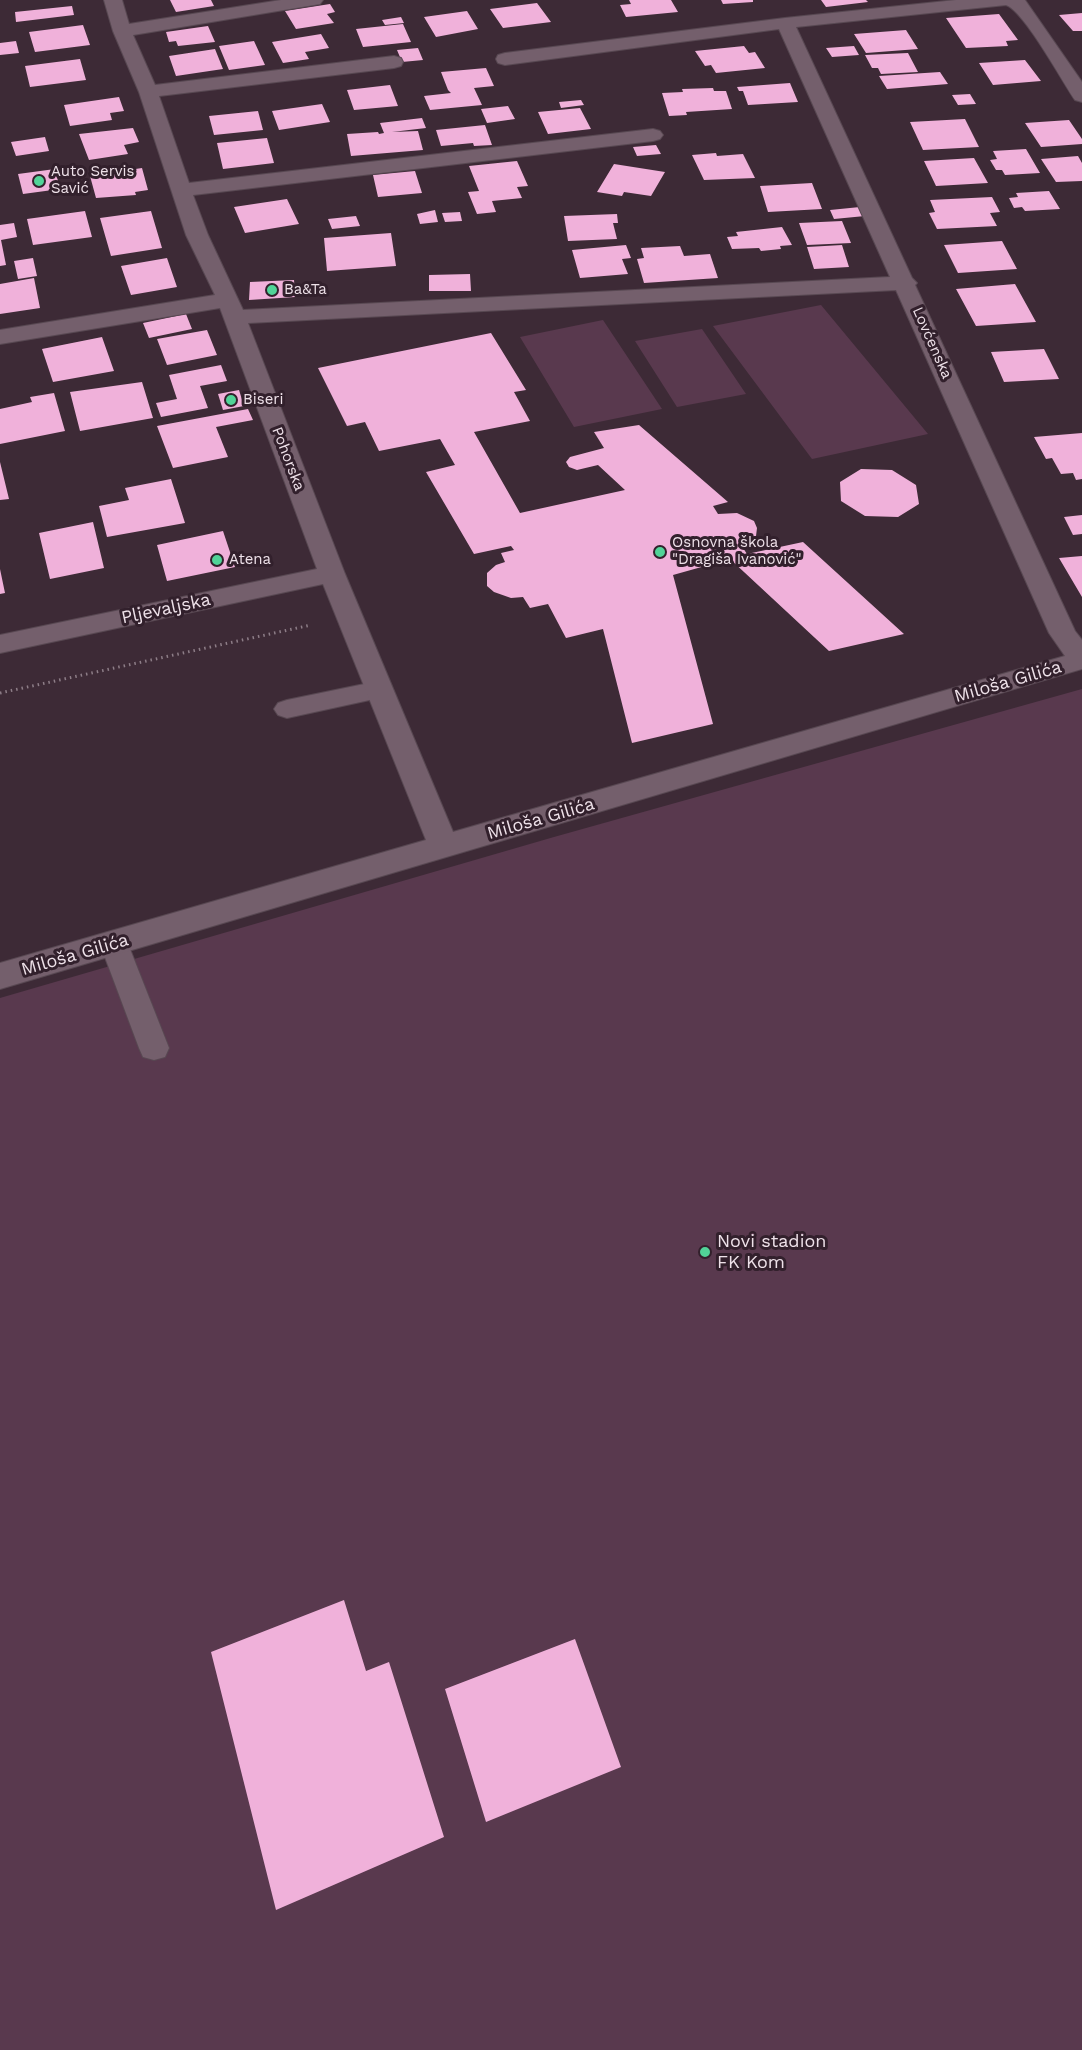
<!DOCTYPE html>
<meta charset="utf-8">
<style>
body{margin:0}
canvas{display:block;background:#3d2a36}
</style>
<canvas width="1082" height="2050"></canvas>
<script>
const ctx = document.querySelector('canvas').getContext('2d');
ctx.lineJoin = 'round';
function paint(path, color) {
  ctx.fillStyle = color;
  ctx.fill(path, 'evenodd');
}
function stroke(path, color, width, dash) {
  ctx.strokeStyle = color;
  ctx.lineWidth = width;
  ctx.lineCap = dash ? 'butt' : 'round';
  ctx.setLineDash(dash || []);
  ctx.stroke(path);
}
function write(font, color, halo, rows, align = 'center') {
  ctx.font = font + ' "Work Sans",sans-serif';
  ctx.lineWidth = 6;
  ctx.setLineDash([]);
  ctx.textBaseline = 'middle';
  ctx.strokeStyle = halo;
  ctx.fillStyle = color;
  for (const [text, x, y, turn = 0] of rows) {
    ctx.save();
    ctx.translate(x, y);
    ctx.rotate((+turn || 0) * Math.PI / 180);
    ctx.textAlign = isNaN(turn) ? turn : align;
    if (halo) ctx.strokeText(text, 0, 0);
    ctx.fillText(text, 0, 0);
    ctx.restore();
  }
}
paint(new Path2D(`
 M 821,305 L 928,434 L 812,459 L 713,326 Z
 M 603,320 L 662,409 L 574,427 L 520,337 Z
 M 702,329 L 746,394 L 677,407 L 635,341 Z
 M 1082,689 L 1082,2050 L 0,2050 L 0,998 L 554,837 Z`), '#59394e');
paint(new Path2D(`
 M 170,0 L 211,0 L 214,6 L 176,12 Z
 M 629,0 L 671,0 L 678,12 L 626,17 L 620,5 L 631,4 Z
 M 721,0 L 753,0 L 753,2 L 723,4 Z
 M 821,0 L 866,0 L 868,2 L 826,7 Z
 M 537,3 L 551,22 L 503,28 L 490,9 Z
 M 330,4 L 335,12 L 327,14 L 334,23 L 296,29 L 285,11 Z
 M 72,6 L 74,15 L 16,22 L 15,12 Z
 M 467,11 L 478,29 L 436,37 L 424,17 Z
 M 1082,13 L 1082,31 L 1073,31 L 1059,15 Z
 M 999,14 L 1018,40 L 1006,41 L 1008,46 L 966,48 L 946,18 Z
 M 401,17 L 404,23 L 385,25 L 382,20 Z
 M 403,24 L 411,42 L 363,47 L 356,29 Z
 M 83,25 L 90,45 L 35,52 L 29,32 Z
 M 208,26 L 215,42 L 178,46 L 176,41 L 169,42 L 166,32 Z
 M 906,30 L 918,49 L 866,53 L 854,34 Z
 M 321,34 L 329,48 L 305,52 L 309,59 L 283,63 L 272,42 Z
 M 16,41 L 19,53 L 0,55 L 0,43 Z
 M 254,41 L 265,65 L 229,70 L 219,46 Z
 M 744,46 L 749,53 L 755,52 L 765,68 L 716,73 L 711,65 L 705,66 L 695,51 Z
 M 854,46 L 859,55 L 832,57 L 826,48 Z
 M 418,48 L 423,60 L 402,62 L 397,50 Z
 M 215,49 L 223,69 L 176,76 L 169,56 Z
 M 908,53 L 918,72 L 881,74 L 878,68 L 872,68 L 865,55 Z
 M 80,59 L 86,80 L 30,87 L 25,66 Z
 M 1025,60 L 1041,81 L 993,85 L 979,63 Z
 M 486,68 L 494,86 L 474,88 L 482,105 L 430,110 L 424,96 L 451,93 L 448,90 L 441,72 Z
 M 940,72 L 948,84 L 887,89 L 879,76 Z
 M 790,83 L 798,102 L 748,105 L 743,91 L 739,91 L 737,87 Z
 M 390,85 L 398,106 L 354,110 L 347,90 Z
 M 713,88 L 714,91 L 726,91 L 732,109 L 686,112 L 687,115 L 669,116 L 662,93 L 683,92 L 682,89 Z
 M 970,94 L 976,104 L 958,105 L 952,95 Z
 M 119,97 L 124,111 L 110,113 L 112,120 L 70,126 L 64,105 Z
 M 581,100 L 584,105 L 561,108 L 559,102 Z
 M 322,104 L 330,122 L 279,130 L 272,111 Z
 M 508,106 L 515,119 L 487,123 L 481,109 Z
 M 580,108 L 591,129 L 548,134 L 538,112 Z
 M 258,111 L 263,130 L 214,135 L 209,116 Z
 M 422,118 L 426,128 L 392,132 L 418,131 L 423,150 L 351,156 L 347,134 L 378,132 L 379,134 L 384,133 L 380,123 Z
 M 965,119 L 979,147 L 923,150 L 910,122 Z
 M 1069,120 L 1082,139 L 1082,144 L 1041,147 L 1025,123 Z
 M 485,125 L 492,145 L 474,146 L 473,143 L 441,146 L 436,130 Z
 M 133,128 L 139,142 L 124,145 L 128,154 L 89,160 L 79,134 Z
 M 45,137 L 49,151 L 16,156 L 11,142 Z
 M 267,138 L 274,163 L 223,169 L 217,143 Z
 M 656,145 L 661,154 L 637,156 L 633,147 Z
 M 1026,149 L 1040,173 L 1005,175 L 1002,170 L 996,170 L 990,160 L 997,159 L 993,151 Z
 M 716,153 L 717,156 L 743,154 L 755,178 L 704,180 L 692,155 Z
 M 1078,156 L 1082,163 L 1082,181 L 1056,182 L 1041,159 Z
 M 974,158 L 988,183 L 936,186 L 924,161 Z
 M 517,161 L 528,186 L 517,187 L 522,198 L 492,201 L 496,212 L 477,214 L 468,192 L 479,191 L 469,166 Z
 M 614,164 L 665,172 L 651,196 L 624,192 L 622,196 L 597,192 Z
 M 142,168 L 148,190 L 135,192 L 136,195 L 96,198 L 90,176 Z
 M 55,169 L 60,189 L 23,194 L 18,174 Z
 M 415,171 L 422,193 L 378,197 L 373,175 Z
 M 812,183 L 822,209 L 768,212 L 760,186 Z
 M 1049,191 L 1060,209 L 1025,211 L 1022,207 L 1014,208 L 1009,198 L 1018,197 L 1016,193 Z
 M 992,197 L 1000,212 L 990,213 L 997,226 L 937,229 L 929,213 L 935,212 L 930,200 Z
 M 287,199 L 299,224 L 245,233 L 234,207 Z
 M 860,207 L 865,216 L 834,219 L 830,210 Z
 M 435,210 L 438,222 L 420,224 L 417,214 Z
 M 85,211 L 92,237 L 33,245 L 27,219 Z
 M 151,211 L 162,248 L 111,256 L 100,218 Z
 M 460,212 L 462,221 L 445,222 L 442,213 Z
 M 617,214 L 618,223 L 613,223 L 617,239 L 568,241 L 564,216 Z
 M 356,216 L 360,226 L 332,229 L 328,219 Z
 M 842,221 L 851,243 L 807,245 L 799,223 Z
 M 14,223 L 17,237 L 1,240 L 6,265 L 0,266 L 0,225 Z
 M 782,227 L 792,245 L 780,246 L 781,249 L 761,251 L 759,248 L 732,249 L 727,237 L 738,236 L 736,232 Z
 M 391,233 L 396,266 L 327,271 L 324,238 Z
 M 1002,241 L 1017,269 L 958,273 L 944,245 Z
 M 626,245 L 631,258 L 622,259 L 628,274 L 580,278 L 572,250 Z
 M 842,245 L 849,267 L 814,269 L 807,247 Z
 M 680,246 L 684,256 L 710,254 L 718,278 L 644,283 L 637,259 L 644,258 L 641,248 Z
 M 33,258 L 37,276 L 18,279 L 14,261 Z
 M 167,258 L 177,287 L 131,295 L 121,266 Z
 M 470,274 L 471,291 L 429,291 L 429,275 Z
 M 34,278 L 40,308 L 0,314 L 0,284 Z
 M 294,280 L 295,297 L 249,300 L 250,282 Z
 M 1015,284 L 1036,322 L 976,326 L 956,289 Z
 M 186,314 L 192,329 L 149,338 L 143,323 Z
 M 207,330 L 217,355 L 167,365 L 157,339 Z
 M 491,333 L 526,390 L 514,392 L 530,421 L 474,432 L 520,513 L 625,490 L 598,465 L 577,470 L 569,467 L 566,462 L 570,457 L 604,448 L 594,432 L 639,425 L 728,502 L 713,506 L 718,514 L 737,513 L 754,521 L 757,528 L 756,536 L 750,542 L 741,545 L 747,554 L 803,542 L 904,634 L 829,651 L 730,559 L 673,575 L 713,724 L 632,743 L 603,629 L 566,638 L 548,604 L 530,608 L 523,597 L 511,598 L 494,592 L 487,586 L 487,573 L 496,565 L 505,562 L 501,553 L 514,550 L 511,546 L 474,554 L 426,472 L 455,465 L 440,439 L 379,451 L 365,422 L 347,426 L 318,368 Z
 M 102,337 L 114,371 L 53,382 L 42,349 Z
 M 1044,349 L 1059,379 L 1004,382 L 991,352 Z
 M 221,365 L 227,381 L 200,386 L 208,408 L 161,417 L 156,403 L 177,399 L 169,375 Z
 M 142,382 L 153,418 L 80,431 L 70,392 Z
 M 239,390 L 244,406 L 223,410 L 218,394 Z
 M 54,393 L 65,431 L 0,444 L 0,409 L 32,402 L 30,397 Z
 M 248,409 L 253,420 L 216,427 L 228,457 L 173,468 L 157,426 Z
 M 1082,433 L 1082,479 L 1076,480 L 1073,473 L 1061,474 L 1052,458 L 1046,459 L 1034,437 Z
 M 0,462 L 9,499 L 0,500 Z
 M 861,469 L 892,470 L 916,485 L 919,504 L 898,517 L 865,516 L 841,501 L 840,482 Z
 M 171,479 L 185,523 L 107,537 L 99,506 L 129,500 L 125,488 Z
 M 1082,515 L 1082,534 L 1073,535 L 1064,517 Z
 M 93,522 L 104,568 L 50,579 L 39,533 Z
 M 223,531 L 235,567 L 167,581 L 157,545 Z
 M 1082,556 L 1082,597 L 1059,558 Z
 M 0,569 L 5,593 L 0,594 Z
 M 344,1600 L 366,1671 L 389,1662 L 444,1837 L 276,1910 L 211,1652 Z
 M 575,1639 L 621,1767 L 486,1822 L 445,1689 Z`), '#f0b1da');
const service = new Path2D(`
 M 379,681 L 388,684 L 392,690 L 388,696 L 287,718 L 278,715 L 274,709 L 278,703 L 287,700 Z
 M 114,933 L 124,936 L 128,944 L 169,1048 L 165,1057 L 154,1060 L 143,1057 L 139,1048 L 100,944 L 104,936 Z`);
const minor = new Path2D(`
 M 104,0 L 122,0 L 129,24 L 281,0 L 323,0 L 320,4 L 314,5 L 133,35 L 155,85 L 394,56 L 401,58 L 403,62 L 401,66 L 394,68 L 159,96 L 189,183 L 653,129 L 660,131 L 663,135 L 660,139 L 653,141 L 193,195 L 208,235 L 243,310 L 890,277 L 779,29 L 505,65 L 498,63 L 496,59 L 498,55 L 505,53 L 785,18 L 956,0 L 1025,0 L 1082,82 L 1082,102 L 1075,100 C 1062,81 1024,11 1006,5 L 796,27 L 912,278 L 917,283 L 915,285 L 1075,631 L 1082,640 L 1082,669 L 0,989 L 0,963 L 426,840 L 323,584 L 0,653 L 0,635 L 317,569 L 220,308 L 0,344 L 0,330 L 215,295 L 186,235 L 139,92 L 113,31 ZM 896,290 L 1049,633 L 1065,656 L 453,832 L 345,574 L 248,323 Z`);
stroke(service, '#584852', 2);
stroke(minor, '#584852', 2);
stroke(new Path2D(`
 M 0,693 L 311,625`), '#8d7d87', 3, [1.5, 4]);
paint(service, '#745f6c');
paint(minor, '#745f6c');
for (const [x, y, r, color] of [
 [39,181,6,"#51d398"],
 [272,290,6,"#51d398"],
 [231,400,6,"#51d398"],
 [660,552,6,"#51d398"],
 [217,560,6,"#51d398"],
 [705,1252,6,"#51d398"]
]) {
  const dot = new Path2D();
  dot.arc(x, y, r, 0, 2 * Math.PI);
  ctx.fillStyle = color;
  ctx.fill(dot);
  stroke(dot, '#32202c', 2);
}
write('15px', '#eee1e9', '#32202c', [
 ["Auto Servis",51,172],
 ["Savić",51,189],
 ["Ba&Ta",284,290],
 ["Biseri",243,400],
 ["Osnovna škola",672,543],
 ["\"Dragiša Ivanović\"",672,560],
 ["Atena",229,560]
], 'left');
write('15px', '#eee1e9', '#32202c', [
 ["Lovćenska",932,343,66],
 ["Pohorska",288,459,69]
]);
write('18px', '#eee1e9', '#32202c', [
 ["Pljevaljska",166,609,-12],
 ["Miloša Gilića",1008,682,-16],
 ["Miloša Gilića",541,819,-16],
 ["Miloša Gilića",75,955,-16]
]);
write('18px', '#eee1e9', '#32202c', [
 ["Novi stadion",717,1242],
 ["FK Kom",717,1263]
], 'left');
</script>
